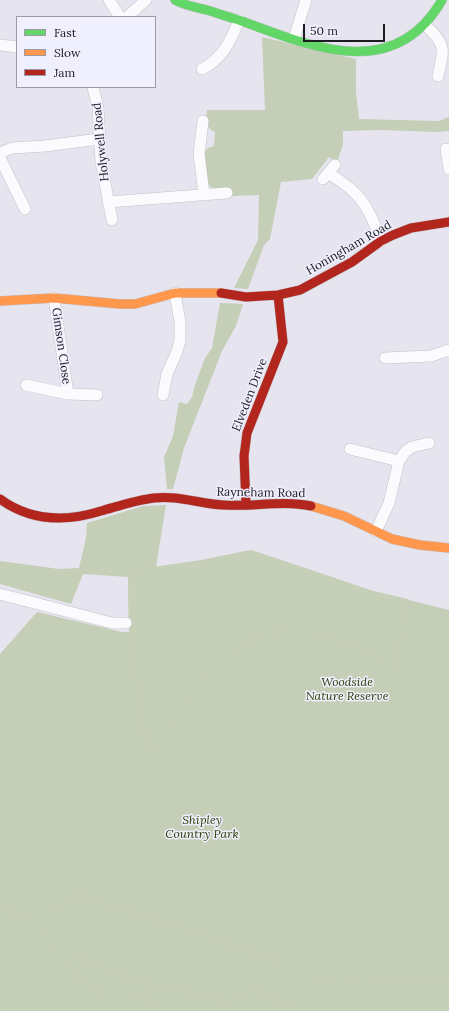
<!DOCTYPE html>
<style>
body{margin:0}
#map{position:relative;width:449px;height:1011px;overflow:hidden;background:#e6e5ef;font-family:Lora,serif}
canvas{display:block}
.legend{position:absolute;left:16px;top:16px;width:140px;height:72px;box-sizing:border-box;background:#f0effe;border:1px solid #9b9aa6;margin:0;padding:5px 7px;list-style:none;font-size:12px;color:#1c1b21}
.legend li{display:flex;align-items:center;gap:8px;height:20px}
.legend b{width:20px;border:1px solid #9b9aa6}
.scale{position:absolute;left:303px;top:24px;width:82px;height:18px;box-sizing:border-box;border:2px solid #1c1b21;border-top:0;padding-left:5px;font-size:12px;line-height:14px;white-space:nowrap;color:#1c1b21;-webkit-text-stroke:3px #f0effe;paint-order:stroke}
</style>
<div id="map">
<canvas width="449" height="1011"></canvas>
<ul class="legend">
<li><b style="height:5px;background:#63d668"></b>Fast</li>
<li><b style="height:5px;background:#ff974d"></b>Slow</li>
<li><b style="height:5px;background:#b3261e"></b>Jam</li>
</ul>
<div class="scale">50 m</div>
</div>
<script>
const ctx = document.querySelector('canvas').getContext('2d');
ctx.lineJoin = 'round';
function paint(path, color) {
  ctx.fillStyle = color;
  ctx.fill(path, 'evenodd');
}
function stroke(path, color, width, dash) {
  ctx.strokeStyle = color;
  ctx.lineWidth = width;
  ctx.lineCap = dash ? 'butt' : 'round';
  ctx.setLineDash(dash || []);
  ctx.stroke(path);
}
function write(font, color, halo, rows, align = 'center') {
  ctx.font = font + ' Lora,serif';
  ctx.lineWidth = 3;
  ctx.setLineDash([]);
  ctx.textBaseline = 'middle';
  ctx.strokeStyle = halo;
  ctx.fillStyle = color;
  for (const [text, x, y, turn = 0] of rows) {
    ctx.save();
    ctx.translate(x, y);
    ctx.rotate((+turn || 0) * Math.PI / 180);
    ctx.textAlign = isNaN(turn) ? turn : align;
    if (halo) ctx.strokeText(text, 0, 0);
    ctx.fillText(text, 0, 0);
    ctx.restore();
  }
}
paint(new Path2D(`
 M 262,37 L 356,59 L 356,92 L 359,119 L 439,121 L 449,117 L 449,131 L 436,132 L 382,130 L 343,131 L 343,144 L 338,160 L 335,161 L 329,157 L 312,179 L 281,182 L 270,239 L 264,245 L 248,289 L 234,288 L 258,240 L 259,195 L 230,196 L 228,188 L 213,188 L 208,185 L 204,153 L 208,148 L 214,146 L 215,132 C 205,128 206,120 207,110 L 265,110 Z
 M 220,303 L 243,304 L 236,326 L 222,351 L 184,448 L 173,489 L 167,489 L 164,457 L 173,436 L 179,402 L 187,404 L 192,397 L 195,385 L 205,358 L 212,348 Z
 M 166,505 L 156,567 L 202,560 L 251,550 L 373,591 L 449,610 L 449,1011 L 0,1011 L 0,654 L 37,612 L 122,632 L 129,632 L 128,577 L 83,574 L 71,604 L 0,584 L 0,561 L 59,569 L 79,568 L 86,538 L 87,523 L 143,506 Z`), '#c5ceb6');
paint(new Path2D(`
 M 251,550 L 373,591 L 408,599 L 404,616 L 396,667 L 367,651 L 313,631 L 282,631 L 255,639 L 236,647 L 217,662 L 155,752 L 146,748 L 129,632 L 128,577 L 133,577 L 133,570 L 202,560 Z
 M 79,895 L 142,914 L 283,963 L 313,978 L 405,981 L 449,979 L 449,1011 L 308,1011 L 290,1007 L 253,988 L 228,1002 L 138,981 L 75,956 L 45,911 Z
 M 0,904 L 13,912 L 33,919 L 74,975 L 105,994 L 134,992 L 165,1011 L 0,1011 Z`), '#c6cfb7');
const street = new Path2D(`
 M 109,0 L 120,17
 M 127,17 L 146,0
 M 425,25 C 447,45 444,49 438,76
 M 294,39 L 306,0
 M 0,45 L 17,47
 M 202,69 C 222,59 231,41 239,20
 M 93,87 L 98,108 L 101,162 L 112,220
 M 203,121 L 199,154 L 204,194
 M 446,149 L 449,169
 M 328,173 C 338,179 348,186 356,194 C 368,206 375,225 381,241
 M 323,179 L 335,165
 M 108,202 L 227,193
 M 25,209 L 0,158 L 2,152 L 12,148 L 45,146 L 99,139
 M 54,298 L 68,394
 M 385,358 L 431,356 L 449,350
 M 26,385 L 68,394 L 97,395
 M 163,395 L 167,374 L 176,354 L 180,341 L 180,322 L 175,293
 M 350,449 L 399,461
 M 376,531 L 389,503 L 399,461 L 405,452 L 412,447 L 429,443
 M 0,594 L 112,623 L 126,623`);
const fast = new Path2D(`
 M 175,0 C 185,6 196,7 207,10 C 217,13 228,17 239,20 C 310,46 394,84 442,0`);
const slow = new Path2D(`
 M 0,301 L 54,298 L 120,304 L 135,304 L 175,293 L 221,293
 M 311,506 L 344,516 L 392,539 L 420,545 L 449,548`);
const jam = new Path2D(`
 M 221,293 L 246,297 L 278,295 L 300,290 L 352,262 L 381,241 L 393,235 L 411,228 L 449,222
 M 0,499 C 30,521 66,522 101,511 C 119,506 136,500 154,498 C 178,495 200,504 223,505 C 253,507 282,500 311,506
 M 246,505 L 244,456 L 247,433 L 283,342 L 278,295`);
stroke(street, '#c2c1c9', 12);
stroke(fast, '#c2c1c9', 10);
stroke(slow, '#c2c1c9', 10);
stroke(jam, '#c2c1c9', 10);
stroke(street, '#fbfbfd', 11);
stroke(fast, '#63d668', 9);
stroke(slow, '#ff974d', 9);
stroke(jam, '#b3261e', 9);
write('12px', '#1c1b21', '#f0effe', [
 ["Holywell Road",101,142,-96],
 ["Honingham Road",349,248,-30],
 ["Gimson Close",61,346,82],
 ["Elveden Drive",250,395,-69],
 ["Rayneham Road",261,493,1]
]);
write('italic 12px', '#2e3c00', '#f0effe', [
 ["Woodside",347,683],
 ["Nature Reserve",347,697],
 ["Shipley",202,821],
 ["Country Park",202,835]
]);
</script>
